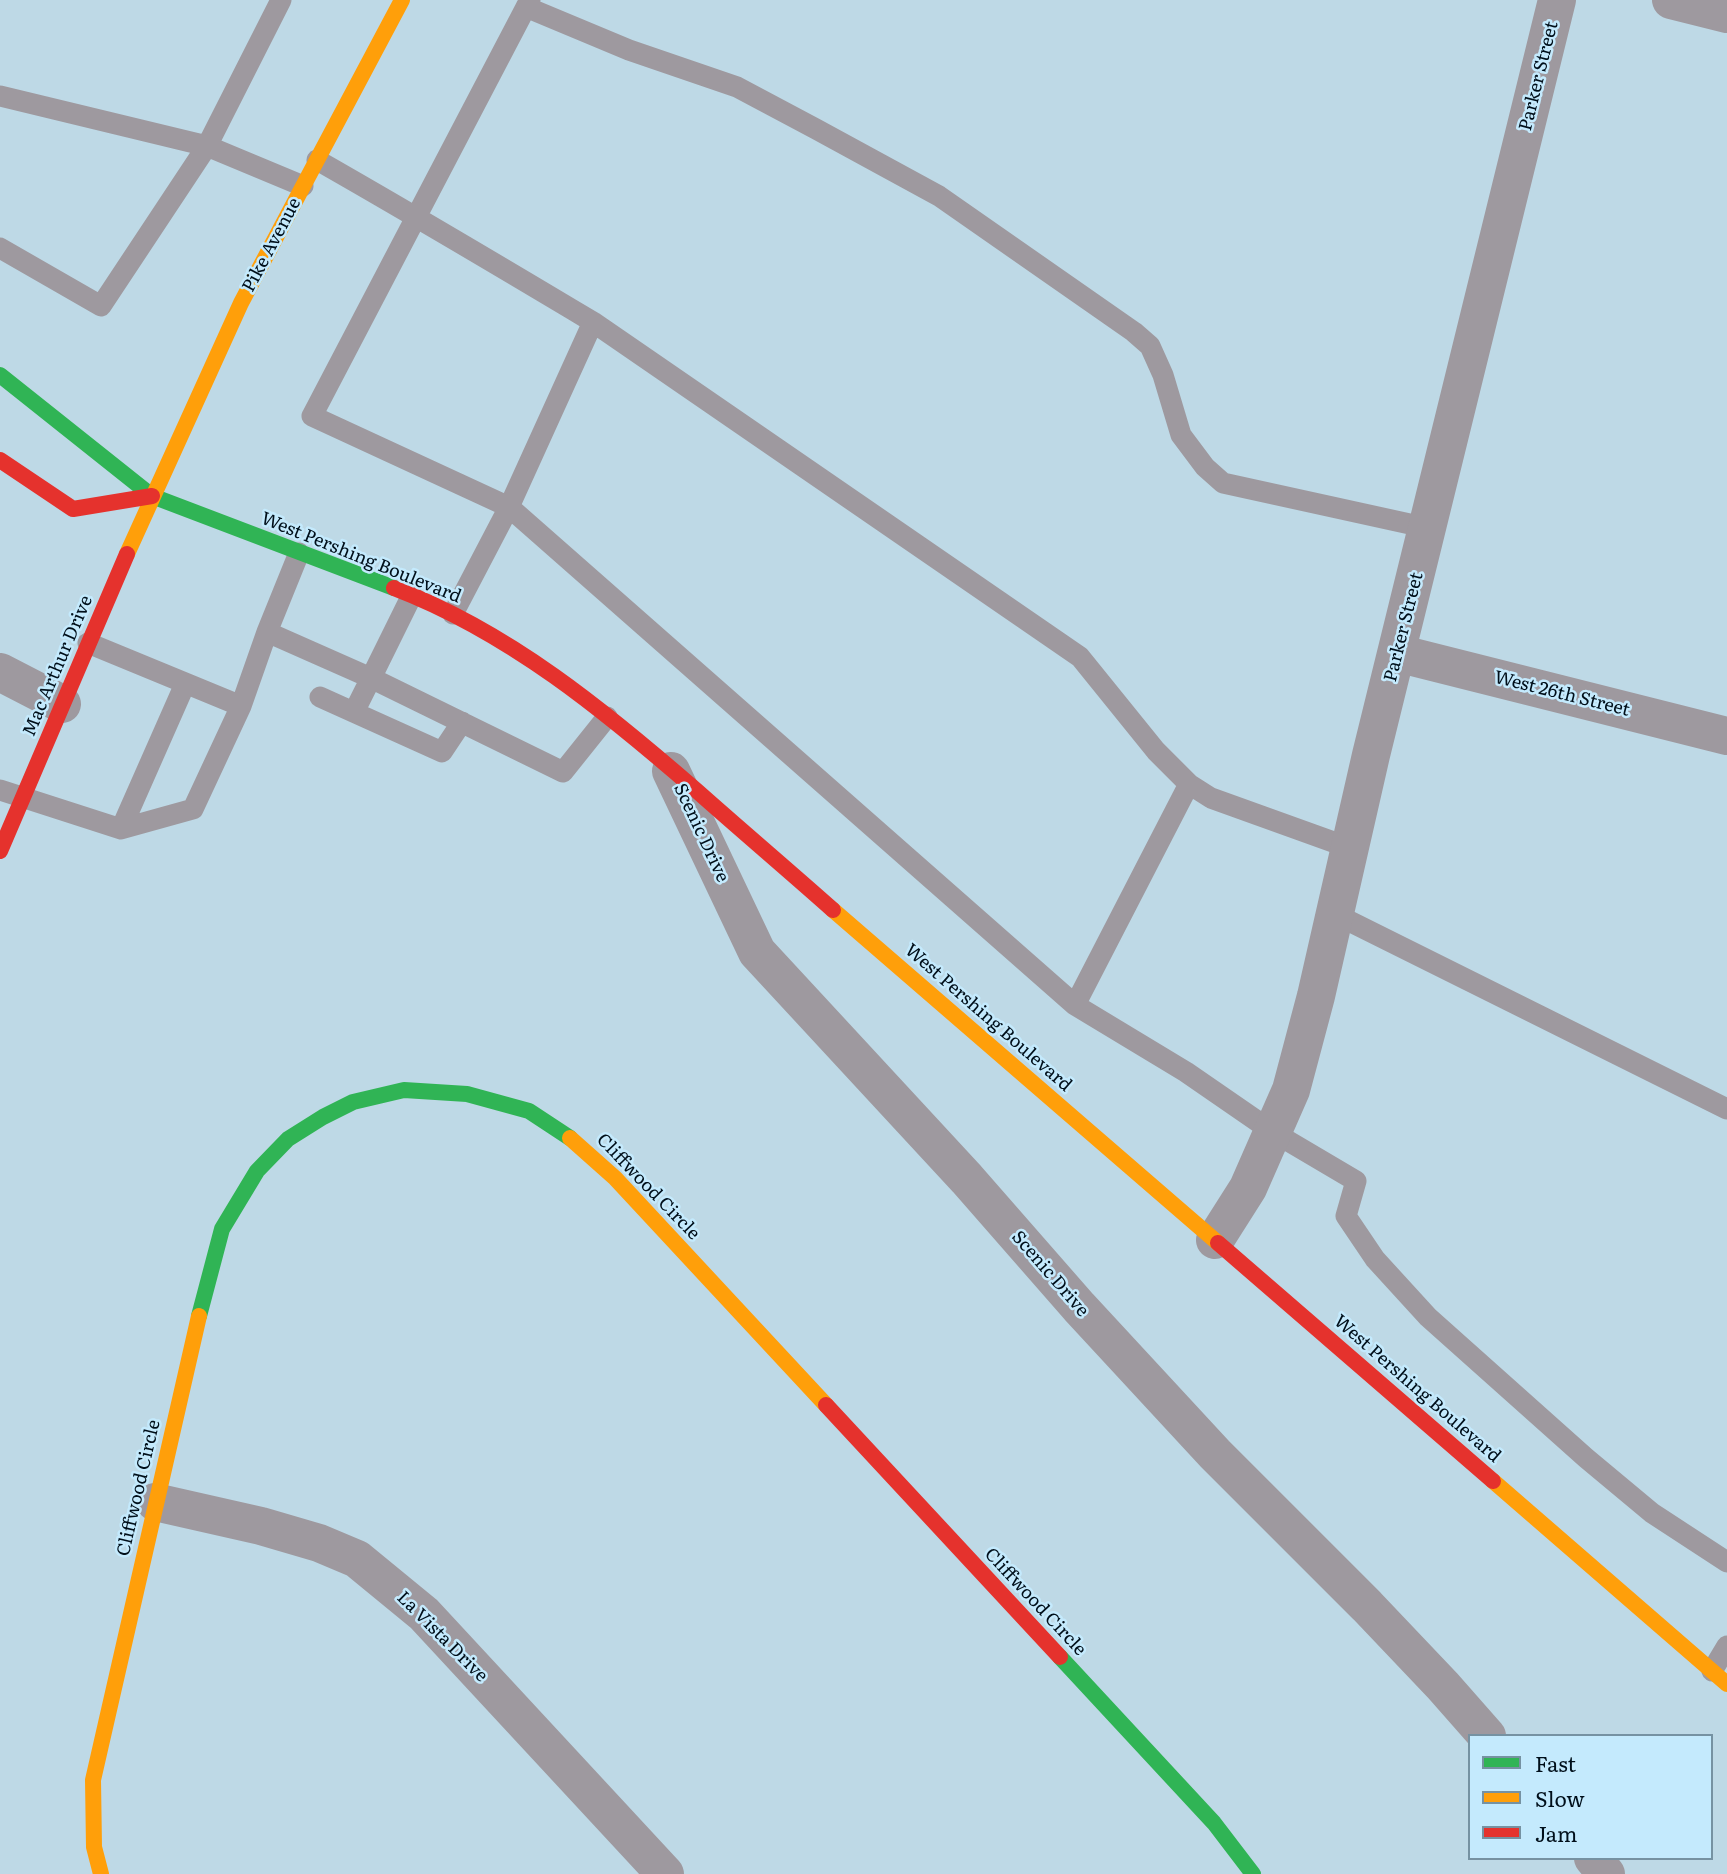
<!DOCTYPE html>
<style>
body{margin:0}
#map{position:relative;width:1727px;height:1874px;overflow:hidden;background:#bed9e6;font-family:Literata,serif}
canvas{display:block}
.legend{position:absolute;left:1468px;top:1734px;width:245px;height:126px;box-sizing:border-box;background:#c4eafd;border:2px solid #7692a2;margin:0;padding:9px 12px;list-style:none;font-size:21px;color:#000f1a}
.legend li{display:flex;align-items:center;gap:14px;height:35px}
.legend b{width:35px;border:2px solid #7692a2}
</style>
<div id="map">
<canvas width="1727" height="1874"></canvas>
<ul class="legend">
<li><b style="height:9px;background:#30b455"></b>Fast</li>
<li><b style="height:9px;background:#ff9f0a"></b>Slow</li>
<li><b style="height:9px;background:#e5322d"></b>Jam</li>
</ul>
</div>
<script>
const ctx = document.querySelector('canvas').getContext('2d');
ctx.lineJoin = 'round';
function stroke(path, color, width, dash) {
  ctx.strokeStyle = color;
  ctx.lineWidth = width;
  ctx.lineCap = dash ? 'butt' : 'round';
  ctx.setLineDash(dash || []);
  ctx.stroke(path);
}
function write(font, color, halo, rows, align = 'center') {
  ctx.font = font + ' Literata,serif';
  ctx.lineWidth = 5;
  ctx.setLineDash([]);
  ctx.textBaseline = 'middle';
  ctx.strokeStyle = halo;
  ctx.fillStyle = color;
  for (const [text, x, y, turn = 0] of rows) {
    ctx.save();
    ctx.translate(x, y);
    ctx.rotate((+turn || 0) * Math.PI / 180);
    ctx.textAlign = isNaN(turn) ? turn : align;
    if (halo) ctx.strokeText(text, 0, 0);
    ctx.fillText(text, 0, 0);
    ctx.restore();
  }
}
stroke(new Path2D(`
 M 281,0 L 207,146 L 303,186
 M 526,7 L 629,50 L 737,87 L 816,129 L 939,196 L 1134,332 L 1150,346 L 1163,375 L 1181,435 L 1205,467 L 1223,483 L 1428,528
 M 0,96 L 207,146 L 101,306 L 0,248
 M 317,160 C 410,213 501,267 593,322 L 509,507 L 312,416 L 526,7 L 530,0
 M 593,322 L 1080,657 L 1156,751 L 1189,784 L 1211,798 L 1350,848
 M 412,595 L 371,678 L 563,772 L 607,717
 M 453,614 L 509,507 L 1075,1005 L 1186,1072 L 1273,1132 L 1356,1181 L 1346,1216 L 1375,1259 L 1428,1317 L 1586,1458 L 1652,1513 L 1727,1562
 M 267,632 L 371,678 L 354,712
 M 88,643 L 241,706
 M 320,697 L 442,752 L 462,722
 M 0,790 L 121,829 L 193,809 L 241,706 L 267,632 L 299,553
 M 121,829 L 185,684
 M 1335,914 L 1727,1109
 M 1075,1005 L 1189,784
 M 1712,1671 L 1727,1646`), '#9e999f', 21);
stroke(new Path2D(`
 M 1671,0 L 1727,14
 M 1397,653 L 1727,736
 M 0,672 L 62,704
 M 671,771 L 757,952 L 967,1179 L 1079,1307 L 1215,1454 L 1367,1606 L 1443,1686 L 1487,1736
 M 1215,1240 L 1248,1188 L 1291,1090 L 1316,996 L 1371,755 L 1557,0
 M 155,1502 L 261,1526 L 319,1543 L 357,1559 L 424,1614 L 665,1874
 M 1593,1858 L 1606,1874`), '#9e999f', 38);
stroke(new Path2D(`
 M 0,375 L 152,496 L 394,588
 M 199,1316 L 222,1229 L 257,1171 L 288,1139 L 323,1117 L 353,1102 L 404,1090 L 467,1094 L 529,1111 L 570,1138
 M 1060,1657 L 1214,1823 L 1253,1874`), '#30b455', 16);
stroke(new Path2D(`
 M 127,554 L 241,303 L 402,0
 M 833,910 L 1218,1243
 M 570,1138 L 615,1178 L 826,1405
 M 1493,1481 L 1727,1684
 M 101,1874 L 94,1847 L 93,1780 L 199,1316`), '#ff9f0a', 16);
stroke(new Path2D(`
 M 0,460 L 73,509 L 152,496
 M 394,588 C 509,632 605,711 697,791 C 742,831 788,870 833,910
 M 0,851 L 127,554
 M 1218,1243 L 1493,1481
 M 826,1405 L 1060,1657`), '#e5322d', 16);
write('18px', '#000f1a', '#c4eafd', [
 ["Parker Street",1539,76,-76],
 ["Pike Avenue",272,245,-62],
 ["West Pershing Boulevard",361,558,22],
 ["Parker Street",1404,627,-76],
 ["Mac Arthur Drive",58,666,-67],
 ["West 26th Street",1562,694,14],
 ["Scenic Drive",701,833,65],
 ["West Pershing Boulevard",988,1018,41],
 ["Cliffwood Circle",648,1187,46],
 ["Scenic Drive",1050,1274,49],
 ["West Pershing Boulevard",1417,1389,41],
 ["Cliffwood Circle",139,1488,-77],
 ["Cliffwood Circle",1035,1602,47],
 ["La Vista Drive",442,1637,45]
]);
</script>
